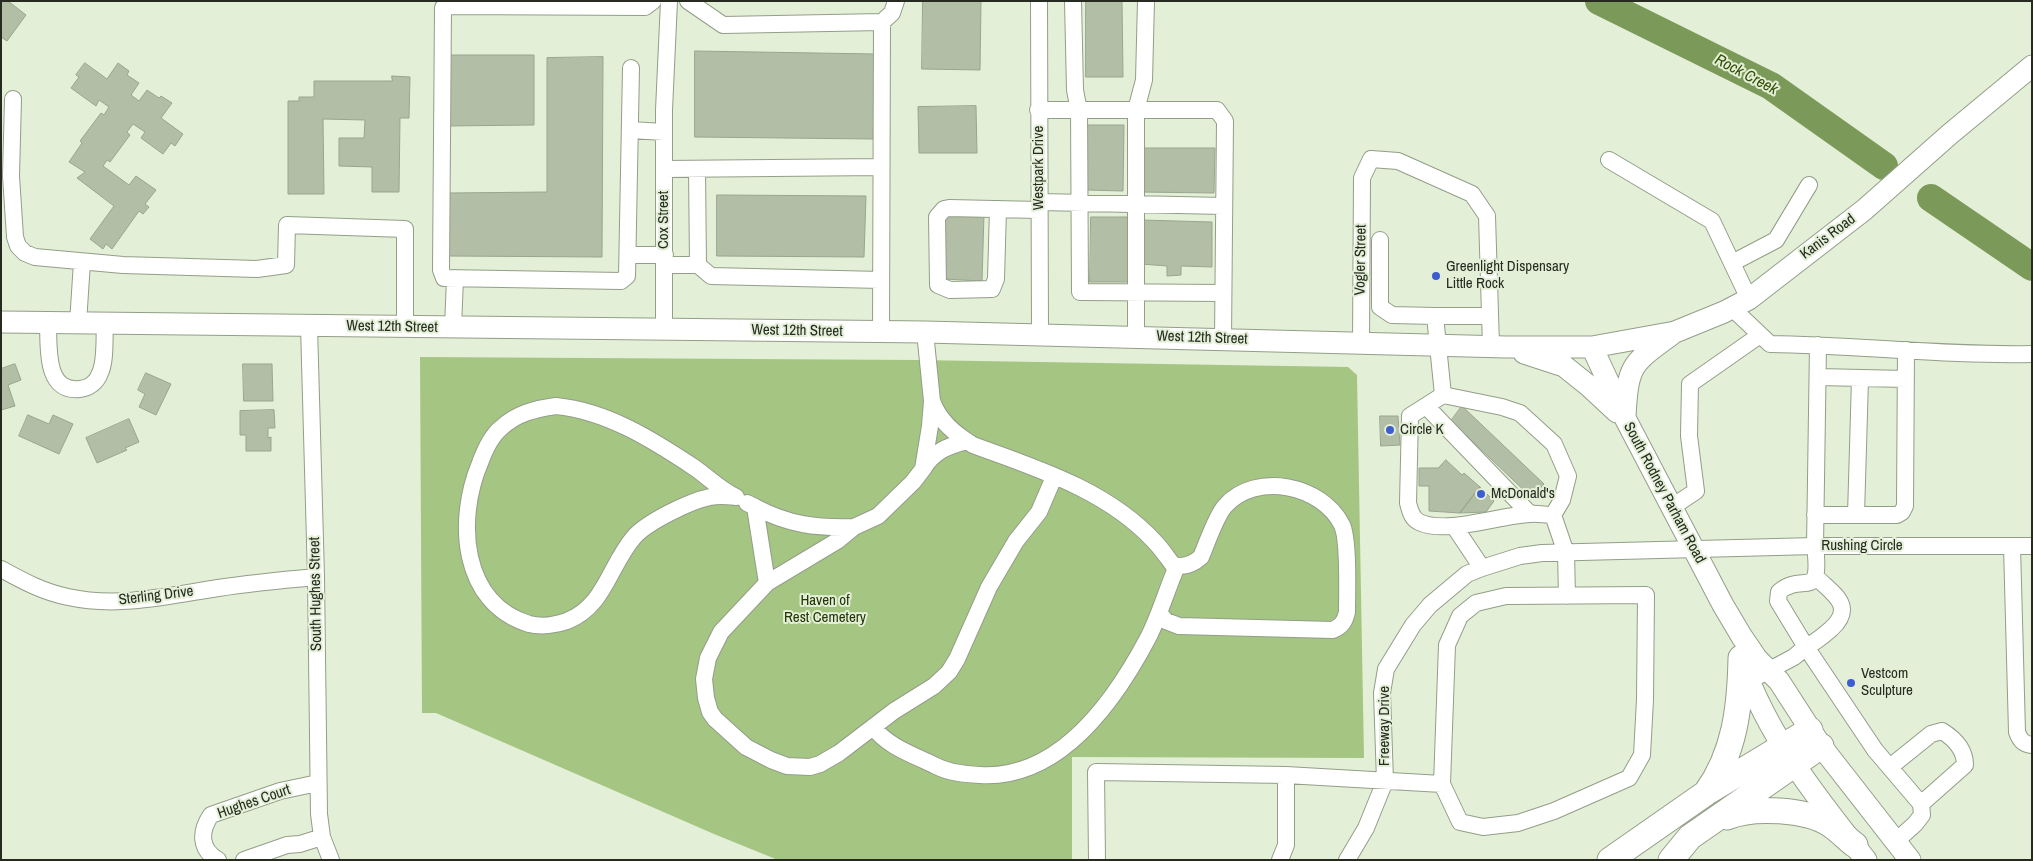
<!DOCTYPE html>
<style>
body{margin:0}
#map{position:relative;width:2033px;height:861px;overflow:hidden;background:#e3efd6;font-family:"Archivo Narrow",sans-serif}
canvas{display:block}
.frame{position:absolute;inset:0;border:2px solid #262a21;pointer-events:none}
</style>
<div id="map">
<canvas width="2033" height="861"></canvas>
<div class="frame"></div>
</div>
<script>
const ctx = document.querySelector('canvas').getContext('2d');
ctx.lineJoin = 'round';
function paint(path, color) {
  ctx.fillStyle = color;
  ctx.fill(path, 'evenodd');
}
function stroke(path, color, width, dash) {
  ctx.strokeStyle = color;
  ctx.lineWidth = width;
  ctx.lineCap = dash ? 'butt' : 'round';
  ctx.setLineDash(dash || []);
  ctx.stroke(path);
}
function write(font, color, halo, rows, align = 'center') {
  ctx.font = font + ' "Archivo Narrow",sans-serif';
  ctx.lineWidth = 4;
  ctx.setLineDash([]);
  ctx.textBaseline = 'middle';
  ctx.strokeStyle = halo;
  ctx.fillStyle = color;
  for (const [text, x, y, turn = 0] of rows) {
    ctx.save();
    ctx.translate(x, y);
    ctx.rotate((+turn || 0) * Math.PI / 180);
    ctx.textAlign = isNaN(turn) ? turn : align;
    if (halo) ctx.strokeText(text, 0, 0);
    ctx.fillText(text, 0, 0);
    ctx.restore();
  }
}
paint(new Path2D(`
 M 420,357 L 916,360 L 1348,367 L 1357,375 L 1364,758 L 1072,757 L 1072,860 L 778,860 L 714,834 L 436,713 L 422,713 Z`), '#a5c583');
stroke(new Path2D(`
 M 1599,1 L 1771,86 L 1884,166
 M 1931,198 L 2032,267`), '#7b9959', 28);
const building = new Path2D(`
 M 1,1 L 8,1 L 26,15 L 7,41 L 1,37 Z
 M 923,1 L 981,1 L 980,70 L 922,69 Z
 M 1086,1 L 1122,1 L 1123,77 L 1086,77 Z
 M 695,51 L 876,54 L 873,139 L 695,137 Z
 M 448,55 L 534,55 L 534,125 L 448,126 Z
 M 603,57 L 602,257 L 449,256 L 449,193 L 547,192 L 547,58 Z
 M 85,63 L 107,79 L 118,63 L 129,71 L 127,75 L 139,83 L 131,95 L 139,101 L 147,90 L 159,98 L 161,96 L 172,103 L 161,118 L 183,134 L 175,146 L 171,143 L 163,154 L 141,138 L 145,132 L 133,124 L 127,132 L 130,135 L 110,162 L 107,160 L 103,166 L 129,185 L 136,176 L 156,190 L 145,204 L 149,207 L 143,214 L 139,211 L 112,249 L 106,244 L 103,249 L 90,239 L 114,206 L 77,178 L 85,172 L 69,162 L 82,143 L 80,141 L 101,113 L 104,115 L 109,107 L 99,100 L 96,106 L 71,88 L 79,77 L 76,75 Z
 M 392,76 L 410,77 L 409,118 L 400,118 L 399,192 L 372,192 L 372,167 L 339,166 L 339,138 L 364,138 L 365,120 L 323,119 L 324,194 L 288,194 L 288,101 L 299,101 L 299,97 L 314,97 L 314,81 L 392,81 Z
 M 976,106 L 977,153 L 919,153 L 918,107 Z
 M 1086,125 L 1124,125 L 1123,191 L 1087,190 Z
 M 1139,148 L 1215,148 L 1214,193 L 1138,192 Z
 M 717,195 L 866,196 L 864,257 L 717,256 Z
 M 945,213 L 984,214 L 982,281 L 944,279 Z
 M 1091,217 L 1129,217 L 1128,282 L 1090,282 Z
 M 1141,220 L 1212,222 L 1212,267 L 1181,266 L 1181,275 L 1167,276 L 1167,266 L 1141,264 Z
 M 15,364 L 21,380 L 8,385 L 15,406 L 1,410 L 1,369 Z
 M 243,364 L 272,364 L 273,401 L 244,401 Z
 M 146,373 L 171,384 L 156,415 L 139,407 L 145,394 L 138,390 Z
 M 1462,406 L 1544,484 L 1532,498 L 1451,421 Z
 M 274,410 L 275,428 L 268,428 L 268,438 L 271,437 L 271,451 L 246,451 L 246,435 L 240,435 L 240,411 Z
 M 28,415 L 49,424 L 53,415 L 73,424 L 59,454 L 19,436 Z
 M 1380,416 L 1398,416 L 1400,445 L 1381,446 Z
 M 129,419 L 139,442 L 125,448 L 127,450 L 97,463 L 86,438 Z
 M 1446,460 L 1462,475 L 1464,473 L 1480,487 L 1460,513 L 1429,511 L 1429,486 L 1419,486 L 1419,468 L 1438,468 Z
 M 1480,487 L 1494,501 L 1486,512 L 1460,513 Z`);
paint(building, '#b3bea7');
stroke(building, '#99a58e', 1);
const minor = new Path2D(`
 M 688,1 L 723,25 L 882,22 L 881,332
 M 1039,1 L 1040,334
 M 1073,1 L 1075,90 L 1079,111 L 1080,292 L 1223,293
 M 882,22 L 892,13 L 896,1
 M 631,68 L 627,276 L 621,281 L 444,278 L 441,270 L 443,8 L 449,6 L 645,7 L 653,1
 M 13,99 L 11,176 L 15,237 L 18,246 L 25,253 L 35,257 L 123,265 L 257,269 L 286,265 L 287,225 L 405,229 L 405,326
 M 1038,110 L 1217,110 L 1225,121 L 1223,339
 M 630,130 L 664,132
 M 1609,160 L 1712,221 L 1749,299
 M 664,169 L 881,167
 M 697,169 L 698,265
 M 1040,202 L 1224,206
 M 998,209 L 996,279 L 992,289 L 950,290 L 938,285 L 937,217 L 944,209 L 949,208 L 1039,210
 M 1380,240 L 1380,307 L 1392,315 L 1435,316 L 1443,395 L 1502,407 L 1520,413 L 1554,444 L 1568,476 L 1562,500 L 1553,515 L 1566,553 L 1567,596
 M 628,255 L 665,255
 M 1732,263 L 1776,240 L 1809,185
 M 665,265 L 698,265 L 711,276 L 881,280
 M 1732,308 L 1770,344 C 1858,345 1944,356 2032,354
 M 1435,316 L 1490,316
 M 48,322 C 49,345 44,393 80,389 C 89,388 97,382 100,373 C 106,361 104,337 105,323
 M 78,323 L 82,262
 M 309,326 L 316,577 L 319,814 L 322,837 L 331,860
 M 453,328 L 455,278
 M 664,329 L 664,110 L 669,1
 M 925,332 L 932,401 L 930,426 L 923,469 L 913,482 L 878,516 L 854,527 L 837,541 L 767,583 L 721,632 L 708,658 L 704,679 L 706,698 L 710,712 L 715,719 L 746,747 L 771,760 L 787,766 L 810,767 L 820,764 L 839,753 L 894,711 L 934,686 L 949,672 L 957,659 L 989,587 L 1016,541 L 1039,512 L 1054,477
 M 1136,336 L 1136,110 L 1144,80 L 1146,1
 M 1361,342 L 1362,178 L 1371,159 L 1398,161 L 1472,194 L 1487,216 L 1491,346
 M 1818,377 L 1906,379
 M 1443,395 L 1410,416 L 1408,503 C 1410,510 1411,518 1419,522 C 1446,535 1500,515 1530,514 C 1537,513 1545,515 1553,515
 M 932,401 C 939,421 955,434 973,445 C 1036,468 1107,490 1154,541 C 1161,548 1167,557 1173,565 C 1183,568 1193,564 1201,557 C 1207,543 1216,516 1225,506 C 1256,471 1322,485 1342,525 C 1349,540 1347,593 1347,612 C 1345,621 1342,626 1333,630 L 1179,626 L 1166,621 L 1159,613
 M 556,406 C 607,411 653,440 695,468 C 709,478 721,490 736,497 C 727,496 719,495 710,497 C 690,501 647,522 634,537 C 609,566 605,606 567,621 C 556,625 541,627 529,624 C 461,603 456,520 480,463 C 484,452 491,436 501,428 C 517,413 535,409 556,406 Z
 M 1426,406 L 1530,514
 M 923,469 C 934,451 948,446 967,441
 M 747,503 L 755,507 L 767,583
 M 755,507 C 789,525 816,528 854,527
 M 1672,507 L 1696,491 L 1689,436 L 1690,384 L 1760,335
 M 1815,515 L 1897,515 L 1902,512 L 1905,506 L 1906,350
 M 1856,515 L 1860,379
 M 1454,526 L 1482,568
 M 2012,546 L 2017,732 C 2020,740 2023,744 2032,745
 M 1,569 C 23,581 43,592 68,597 C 118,608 168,596 218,588 C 251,583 283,580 316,577
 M 1816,577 C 1833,594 1856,606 1831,629 C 1823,636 1816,642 1806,647 L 1875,750 L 1921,804 L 1922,815 L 1915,824 L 1895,842
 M 1749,681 L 1794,657 L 1806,647 L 1778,601 L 1779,592 C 1803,571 1822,603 1815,546 L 1818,345
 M 873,727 C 888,747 914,755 936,766 C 950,773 965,774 980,775 C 1061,780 1116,699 1149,636 C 1160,614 1167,589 1177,566
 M 1890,767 L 1931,734 L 1942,731 C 1955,739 1965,750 1965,765 L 1921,804
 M 218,860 C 199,849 200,831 211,815 L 280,791 L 318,783
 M 244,860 L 287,845 L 300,844 L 322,837
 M 1097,860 L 1096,772 L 1286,775 L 1442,784 L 1460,822 L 1483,827 L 1518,823 L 1554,811 L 1629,778 L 1642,755 L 1645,700 L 1646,595 L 1506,596 L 1476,603 L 1460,616 L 1447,645 L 1442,784
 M 1280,860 L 1286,845 L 1286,775
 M 1347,860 L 1366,828 L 1385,781 L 1382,693 L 1386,669 L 1413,625 L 1430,605 L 1467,574 L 1482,568 L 1520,556 L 1542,553 L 1815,546 L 2032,546`);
const major = new Path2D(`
 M 1,322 L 925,332 L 1506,347 L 1592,347 L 1675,332 L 1724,312 L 1749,299 L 1864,210 L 1950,134 L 2032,66
 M 1592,347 L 1625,418 L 1723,605 L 1742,637 L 1757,659 L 1779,681 L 1821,746 L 1910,860
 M 1524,353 L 1564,366 L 1589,386 L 1617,412
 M 1625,416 C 1628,365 1631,364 1671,335
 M 1742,662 C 1768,737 1817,798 1866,860`);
const highway = new Path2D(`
 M 1709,791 L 1810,730
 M 1727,817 C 1753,806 1807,809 1831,825 C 1840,831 1847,839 1855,845
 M 1610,860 L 1706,793 C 1735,753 1740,707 1741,658
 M 1671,860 L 1690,837 L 1821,746`);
stroke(minor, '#939e88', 18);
stroke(major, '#939e88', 23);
stroke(highway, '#939e88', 27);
stroke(minor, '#fff', 16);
stroke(major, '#fff', 21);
stroke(highway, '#fff', 25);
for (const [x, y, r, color] of [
 [1436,276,5,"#3e5dcf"],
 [1390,430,5,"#3e5dcf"],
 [1481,494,5,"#3e5dcf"],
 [1851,683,5,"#3e5dcf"]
]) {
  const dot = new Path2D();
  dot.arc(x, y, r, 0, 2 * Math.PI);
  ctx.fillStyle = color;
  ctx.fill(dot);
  stroke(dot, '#e3efd6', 2);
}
write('15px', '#262a21', '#e3efd6', [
 ["Westpark Drive",1039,168,-90],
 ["Cox Street",664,220,-90],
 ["Kanis Road",1828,237,-37],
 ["Vogler Street",1361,260,-89],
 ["West 12th Street",392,327,1],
 ["West 12th Street",797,331,1],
 ["West 12th Street",1202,338,2],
 ["South Rodney Parham Road",1664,493,62],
 ["Rushing Circle",1862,546],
 ["South Hughes Street",316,594,-91],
 ["Sterling Drive",156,596,-7],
 ["Freeway Drive",1385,726,-90],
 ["Hughes Court",254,802,-19]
]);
write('15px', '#262a21', '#e3efd6', [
 ["Greenlight Dispensary",1446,267],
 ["Little Rock",1446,284],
 ["Circle K",1400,430],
 ["McDonald's",1491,494],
 ["Vestcom",1861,674],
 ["Sculpture",1861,691]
], 'left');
write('15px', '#223504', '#e3efd6', [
 ["Haven of",825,601],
 ["Rest Cemetery",825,618]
]);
write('italic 16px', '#344f06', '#e3efd6', [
 ["Rock Creek",1746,75,28]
]);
</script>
